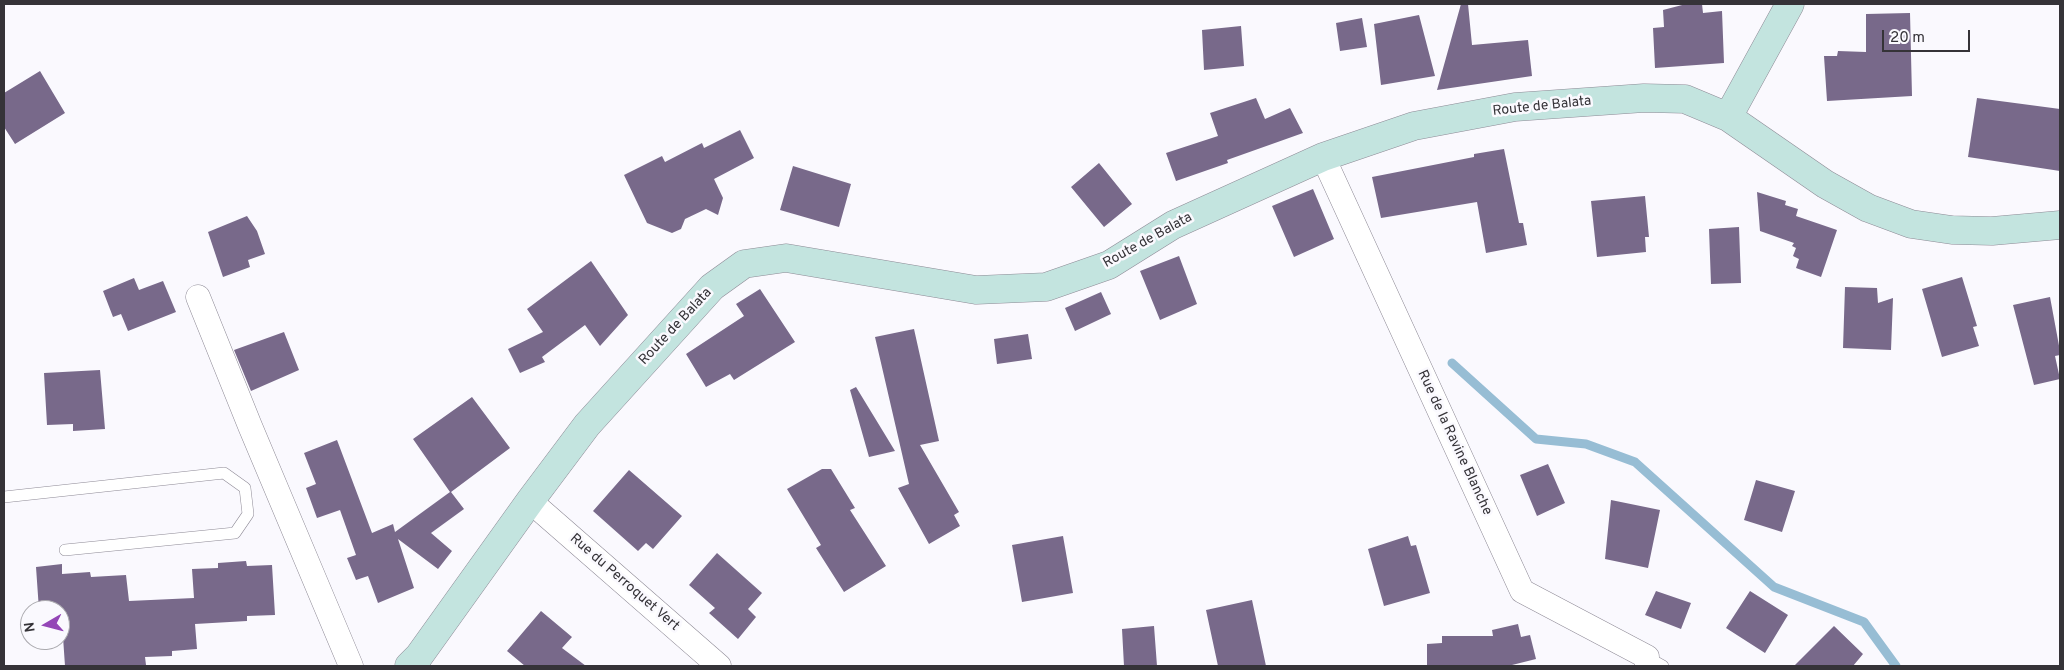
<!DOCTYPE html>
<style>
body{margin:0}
#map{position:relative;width:2064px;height:670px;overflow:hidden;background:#faf9fe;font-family:Overpass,sans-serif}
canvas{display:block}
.frame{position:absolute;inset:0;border:5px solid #353338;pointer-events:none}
.north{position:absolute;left:20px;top:600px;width:50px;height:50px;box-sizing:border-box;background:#faf9fe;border:1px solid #abaaaf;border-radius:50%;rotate:262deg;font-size:14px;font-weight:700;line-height:20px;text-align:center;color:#353338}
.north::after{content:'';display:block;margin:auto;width:18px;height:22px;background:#9446b7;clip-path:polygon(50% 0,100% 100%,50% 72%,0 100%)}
.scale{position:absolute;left:1882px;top:30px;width:88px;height:22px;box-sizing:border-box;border:2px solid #353338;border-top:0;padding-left:6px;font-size:15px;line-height:18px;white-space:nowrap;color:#353338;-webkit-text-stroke:4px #faf9fe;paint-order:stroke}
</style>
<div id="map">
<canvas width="2064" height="670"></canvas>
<div class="frame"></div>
<div class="north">N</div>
<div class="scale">20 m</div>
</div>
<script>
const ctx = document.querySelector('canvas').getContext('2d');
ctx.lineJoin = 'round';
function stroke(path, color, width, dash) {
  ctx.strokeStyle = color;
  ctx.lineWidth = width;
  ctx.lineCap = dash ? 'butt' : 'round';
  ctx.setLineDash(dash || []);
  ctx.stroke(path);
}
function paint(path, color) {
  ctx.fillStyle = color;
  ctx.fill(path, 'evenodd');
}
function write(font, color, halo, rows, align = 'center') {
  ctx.font = font + ' Overpass,sans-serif';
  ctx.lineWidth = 5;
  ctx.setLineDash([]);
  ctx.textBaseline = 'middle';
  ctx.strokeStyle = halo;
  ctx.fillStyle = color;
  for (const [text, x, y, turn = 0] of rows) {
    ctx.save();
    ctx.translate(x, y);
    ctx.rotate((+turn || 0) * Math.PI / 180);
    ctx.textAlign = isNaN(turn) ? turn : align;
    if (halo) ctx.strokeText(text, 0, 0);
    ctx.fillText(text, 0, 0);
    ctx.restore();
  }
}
stroke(new Path2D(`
 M 1452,363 L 1536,439 L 1586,444 L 1635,462 L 1774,587 L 1864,622 L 1896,666`), '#97bdd4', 9);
paint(new Path2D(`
 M 1461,4 L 1468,4 L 1472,45 L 1528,40 L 1532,76 L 1437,90 Z
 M 1686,4 L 1702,4 L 1703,13 L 1722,11 L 1724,63 L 1655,68 L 1653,28 L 1664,27 L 1663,10 Z
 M 1910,13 L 1912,96 L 1827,101 L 1824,56 L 1837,56 L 1838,51 L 1866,52 L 1866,14 Z
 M 1419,15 L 1435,76 L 1381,85 L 1374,24 Z
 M 1362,18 L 1367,47 L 1340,51 L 1336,23 Z
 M 1241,26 L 1244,66 L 1204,70 L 1202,30 Z
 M 40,71 L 65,113 L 15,144 L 4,127 L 4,93 Z
 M 1256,98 L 1265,119 L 1290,108 L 1303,133 L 1227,160 L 1228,163 L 1176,181 L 1166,153 L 1218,136 L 1210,113 Z
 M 1977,98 L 2060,109 L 2060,171 L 1968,157 Z
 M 740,130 L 754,158 L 714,179 L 723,198 L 718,215 L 706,209 L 685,219 L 681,229 L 672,233 L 647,223 L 624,175 L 662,156 L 665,162 L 702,143 L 704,148 Z
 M 1504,149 L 1519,223 L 1523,223 L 1527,245 L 1486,253 L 1477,202 L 1381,218 L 1372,177 L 1474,157 L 1474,154 Z
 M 1099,163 L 1132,204 L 1104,227 L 1071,187 Z
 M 793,166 L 851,184 L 839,227 L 780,210 Z
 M 1313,189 L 1334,239 L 1294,257 L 1272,206 Z
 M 1757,192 L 1786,201 L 1785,205 L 1798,209 L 1796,216 L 1837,230 L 1821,277 L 1796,268 L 1799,259 L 1793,256 L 1796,248 L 1792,246 L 1794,243 L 1760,231 Z
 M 1645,196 L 1649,237 L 1645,237 L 1646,252 L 1597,257 L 1591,201 Z
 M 247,216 L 257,231 L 265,254 L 248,260 L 250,267 L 223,277 L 208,232 Z
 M 1739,227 L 1741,283 L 1711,284 L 1709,229 Z
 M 1179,256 L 1197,304 L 1160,320 L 1140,271 Z
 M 591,261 L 628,315 L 600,346 L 585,325 L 542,357 L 545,362 L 520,373 L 508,349 L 543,332 L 527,309 Z
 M 1962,277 L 1977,326 L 1973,327 L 1979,346 L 1942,357 L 1922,289 Z
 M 134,278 L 139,290 L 163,281 L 176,312 L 128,331 L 121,314 L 113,317 L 103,291 Z
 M 1845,287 L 1877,288 L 1878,303 L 1893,298 L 1891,350 L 1843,348 Z
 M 760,289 L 795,342 L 734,380 L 730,374 L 706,387 L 686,354 L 744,316 L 736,304 Z
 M 1101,292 L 1111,314 L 1075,331 L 1065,308 Z
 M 2050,297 L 2060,351 L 2060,355 L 2055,356 L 2060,379 L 2034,385 L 2013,305 Z
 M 914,329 L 939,441 L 920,445 L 959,512 L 954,515 L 960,526 L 929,544 L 898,488 L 909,484 L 875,337 Z
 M 284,332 L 299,370 L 251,391 L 234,350 Z
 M 1028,334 L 1032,359 L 997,364 L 994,339 Z
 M 100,370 L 105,429 L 73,431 L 73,424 L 47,425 L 44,373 Z
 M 856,387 L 895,451 L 869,457 L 850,390 Z
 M 472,397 L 510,448 L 451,492 L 464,509 L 431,533 L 452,551 L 438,569 L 398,539 L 414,588 L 378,603 L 368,576 L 356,580 L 347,558 L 356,555 L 340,510 L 317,518 L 306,488 L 316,484 L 304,453 L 337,440 L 372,533 L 393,524 L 395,532 L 450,492 L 413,439 Z
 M 1548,464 L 1565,503 L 1537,516 L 1520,475 Z
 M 822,469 L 831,469 L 855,508 L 850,510 L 886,566 L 844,592 L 816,548 L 821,545 L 787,489 Z
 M 629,470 L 682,516 L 653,549 L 646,543 L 638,551 L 593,511 Z
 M 1756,480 L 1795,491 L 1782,532 L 1744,520 Z
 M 1611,500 L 1660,510 L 1648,568 L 1605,559 Z
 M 1063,536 L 1073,593 L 1022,602 L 1012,545 Z
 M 1408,536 L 1411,546 L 1416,545 L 1430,593 L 1384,606 L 1368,549 Z
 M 717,553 L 762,593 L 748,609 L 756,617 L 738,639 L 709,613 L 715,608 L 689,585 Z
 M 246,561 L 247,566 L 272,565 L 275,615 L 247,616 L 247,621 L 195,624 L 197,649 L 172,651 L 172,656 L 145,657 L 146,665 L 65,666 L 63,637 L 60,637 L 60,610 L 39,610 L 36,567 L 62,564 L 62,574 L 90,572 L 91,577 L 126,575 L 129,601 L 194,598 L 192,569 L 218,568 L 218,563 Z
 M 1656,591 L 1691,603 L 1681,629 L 1645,615 Z
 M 1750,591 L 1788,615 L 1765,653 L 1726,628 Z
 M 1252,600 L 1266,666 L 1218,666 L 1206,610 Z
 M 541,611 L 572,637 L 562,648 L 586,666 L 525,666 L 507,651 Z
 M 1518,624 L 1521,637 L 1530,635 L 1536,659 L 1508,666 L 1427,666 L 1427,644 L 1442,643 L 1442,636 L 1493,636 L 1492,630 Z
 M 1154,626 L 1157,666 L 1124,666 L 1122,629 Z
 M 1834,626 L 1863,654 L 1853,666 L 1794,666 Z`), '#78698a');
const lane = new Path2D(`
 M 4,497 L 224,473 L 245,488 L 248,514 L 235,533 L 65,550
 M 1647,657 L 1663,666`);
const street = new Path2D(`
 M 1323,157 L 1522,591 L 1647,657 L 1647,666
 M 198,297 L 250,426 L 351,666
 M 530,501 L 719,666`);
const secondary = new Path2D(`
 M 1728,117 L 1790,4
 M 409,666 L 419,656 L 530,501 L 587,425 L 712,287 L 744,264 L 786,258 L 976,290 L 1046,287 L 1109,265 L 1173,225 L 1323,157 L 1414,126 L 1515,107 L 1644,98 L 1685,99 L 1728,117 L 1825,184 L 1868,208 L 1911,224 L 1952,230 L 1992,231 L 2060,225`);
stroke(lane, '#8e8a96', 12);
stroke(street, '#8e8a96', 25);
stroke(secondary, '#8e8a96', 29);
stroke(lane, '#fff', 11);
stroke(street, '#fff', 24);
stroke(secondary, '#c3e4df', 28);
write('14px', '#353338', '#faf9fe', [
 ["Route de Balata",1542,107,-6],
 ["Route de Balata",1148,241,-29],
 ["Route de Balata",676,327,-47],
 ["Rue de la Ravine Blanche",1454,443,65],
 ["Rue du Perroquet Vert",624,583,41]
]);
</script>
